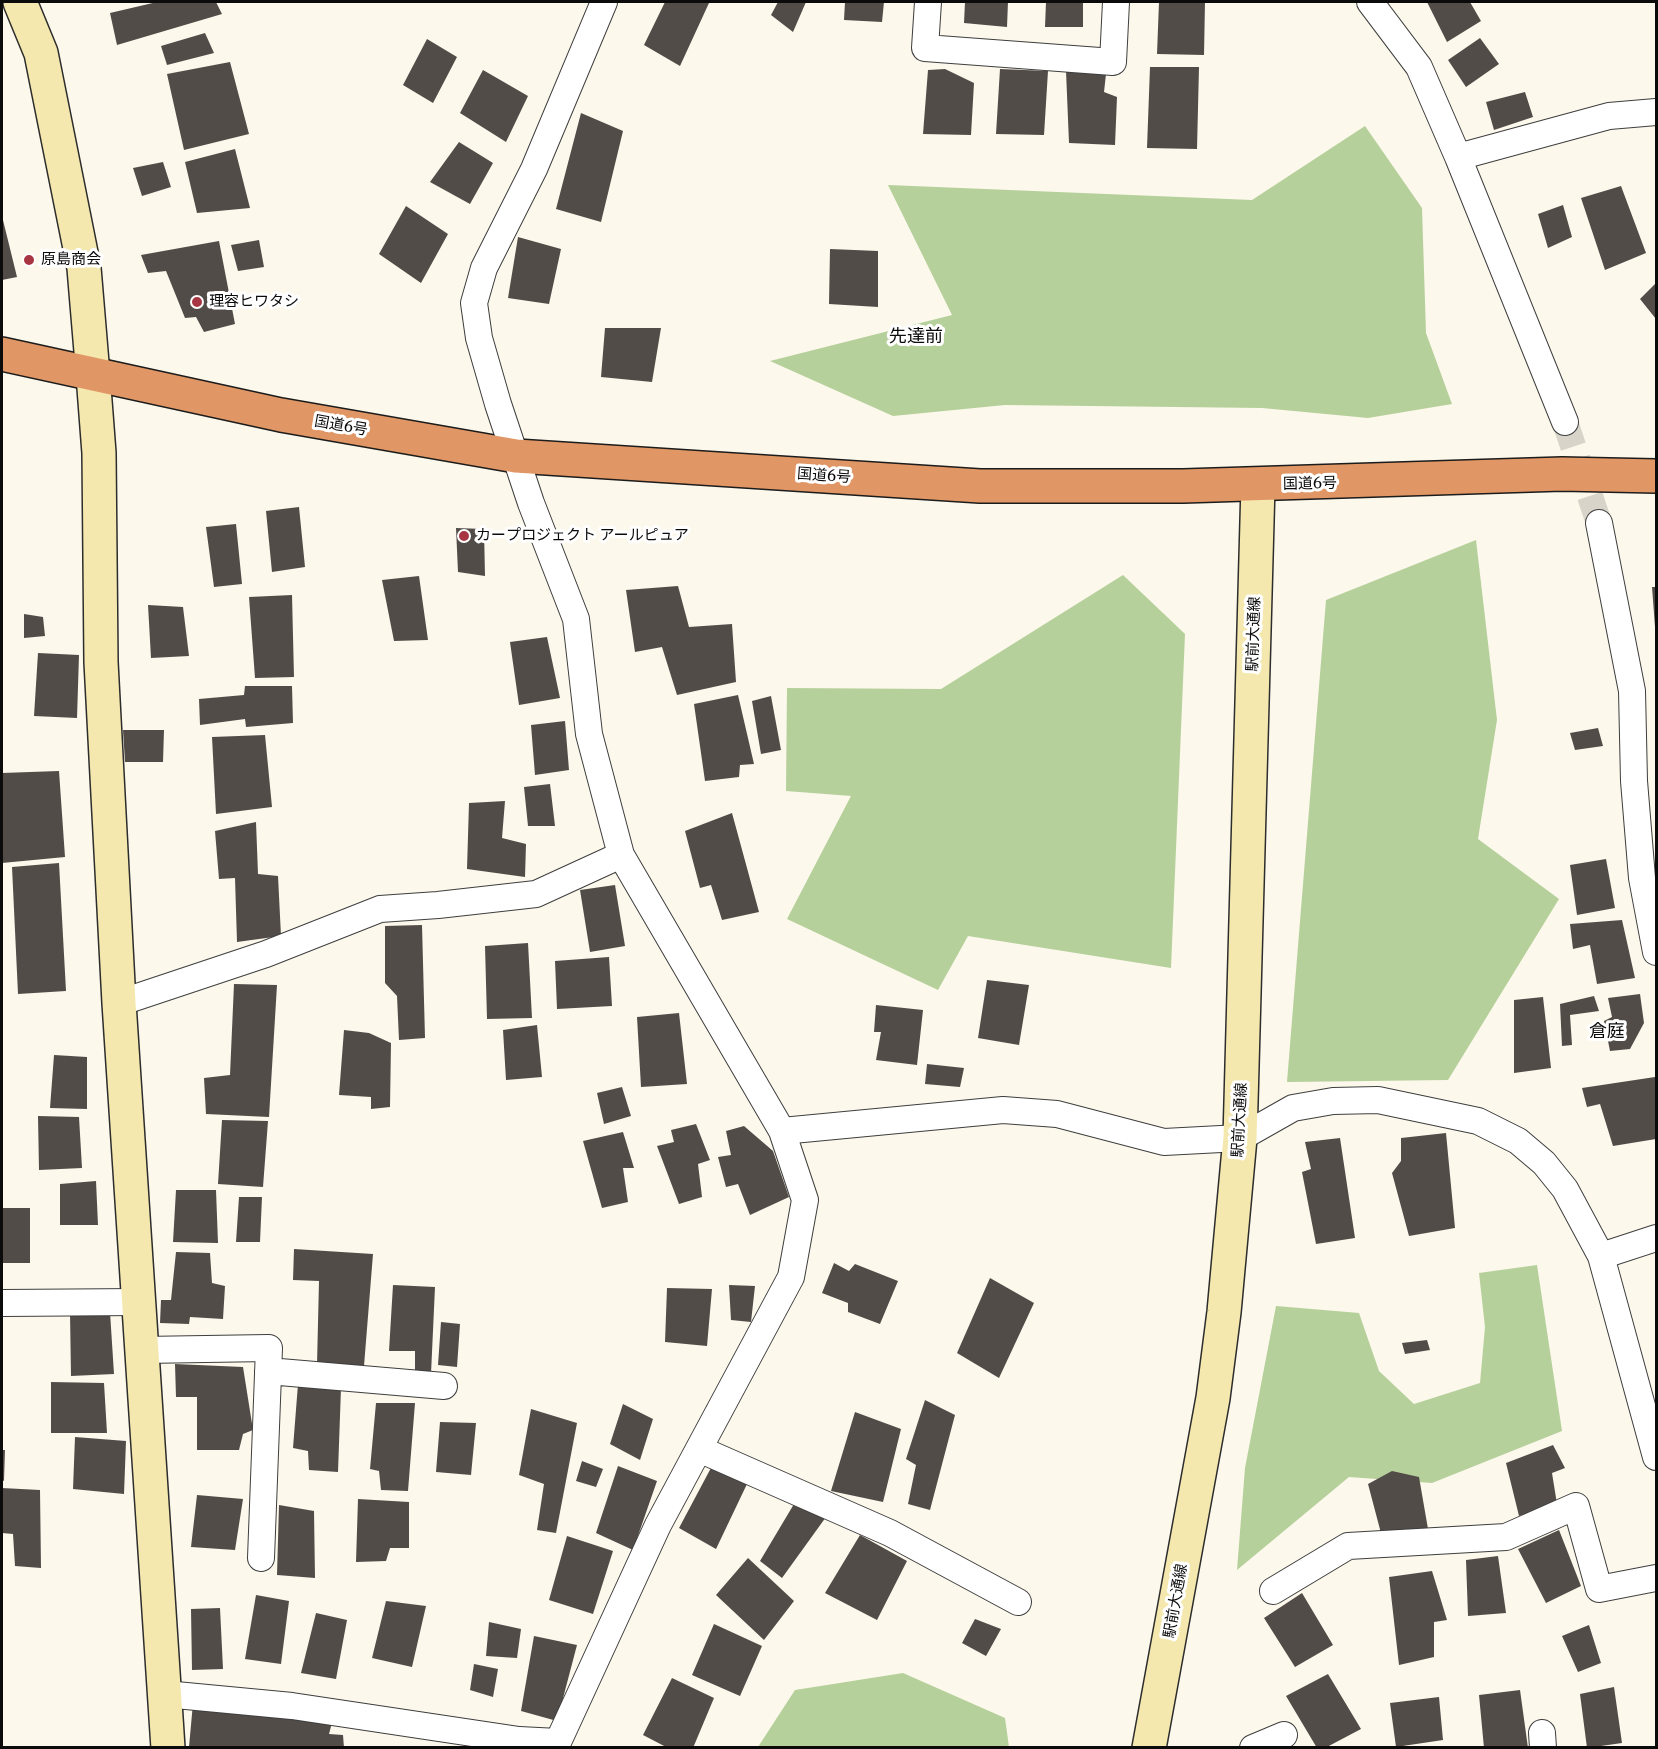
<!DOCTYPE html>
<meta charset="utf-8">
<style>
body{margin:0}
#map{position:relative;width:1658px;height:1749px;overflow:hidden;background:#fcf8eb;font-family:Merriweather,serif}
canvas{display:block}
.frame{position:absolute;inset:0;border:3px solid #0b0b0b;pointer-events:none}
</style>
<div id="map">
<canvas width="1658" height="1749"></canvas>
<div class="frame"></div>
</div>
<script>
const ctx = document.querySelector('canvas').getContext('2d');
ctx.lineJoin = 'round';
function paint(path, color) {
  ctx.fillStyle = color;
  ctx.fill(path, 'evenodd');
}
function stroke(path, color, width, dash) {
  ctx.strokeStyle = color;
  ctx.lineWidth = width;
  ctx.lineCap = dash ? 'butt' : 'round';
  ctx.setLineDash(dash || []);
  ctx.stroke(path);
}
function write(font, color, halo, rows, align = 'center') {
  ctx.font = font + ' Merriweather,"Noto Sans JP",serif';
  ctx.lineWidth = 6;
  ctx.setLineDash([]);
  ctx.textBaseline = 'middle';
  ctx.strokeStyle = halo;
  ctx.fillStyle = color;
  for (const [text, x, y, turn = 0] of rows) {
    ctx.save();
    ctx.translate(x, y);
    ctx.rotate((+turn || 0) * Math.PI / 180);
    ctx.textAlign = isNaN(turn) ? turn : align;
    if (halo) ctx.strokeText(text, 0, 0);
    ctx.fillText(text, 0, 0);
    ctx.restore();
  }
}
paint(new Path2D(`
 M 1365,126 L 1422,208 L 1426,333 L 1452,404 L 1368,418 L 1262,408 L 1005,405 L 893,416 L 770,361 L 952,315 L 888,185 L 1252,200 Z
 M 1476,540 L 1497,720 L 1478,839 L 1559,899 L 1448,1080 L 1287,1082 L 1326,600 Z
 M 1123,575 L 1185,634 L 1171,968 L 968,936 L 938,990 L 787,919 L 851,796 L 786,791 L 787,688 L 941,689 Z
 M 1537,1265 L 1562,1431 L 1432,1483 L 1349,1477 L 1237,1570 L 1245,1468 L 1276,1306 L 1359,1313 L 1379,1371 L 1414,1404 L 1480,1383 L 1485,1327 L 1479,1273 Z
 M 903,1673 L 1005,1718 L 1009,1747 L 758,1747 L 795,1690 Z`), '#b6d09b');
paint(new Path2D(`
 M 157,2 L 216,2 L 222,14 L 117,45 L 110,13 Z
 M 665,2 L 709,3 L 680,66 L 644,45 Z
 M 778,2 L 806,2 L 793,32 L 771,15 Z
 M 845,2 L 884,2 L 882,22 L 844,20 Z
 M 965,2 L 1008,2 L 1007,27 L 964,23 Z
 M 1046,2 L 1083,2 L 1083,27 L 1045,27 Z
 M 1159,2 L 1205,2 L 1204,55 L 1157,54 Z
 M 1427,2 L 1470,2 L 1481,21 L 1447,42 Z
 M 205,33 L 214,53 L 167,65 L 161,46 Z
 M 1480,38 L 1499,64 L 1466,87 L 1448,60 Z
 M 427,39 L 457,57 L 433,103 L 403,85 Z
 M 230,62 L 249,134 L 184,150 L 167,74 Z
 M 1150,67 L 1199,67 L 1197,149 L 1147,148 Z
 M 945,69 L 974,83 L 971,135 L 923,134 L 928,70 Z
 M 1000,69 L 1048,71 L 1044,135 L 996,134 Z
 M 483,70 L 528,96 L 506,142 L 460,113 Z
 M 1066,71 L 1106,74 L 1104,92 L 1117,97 L 1115,145 L 1069,143 Z
 M 1525,92 L 1533,117 L 1494,130 L 1486,102 Z
 M 581,113 L 623,131 L 601,222 L 556,209 Z
 M 459,142 L 493,163 L 470,204 L 430,182 Z
 M 235,149 L 250,208 L 197,213 L 185,162 Z
 M 163,162 L 171,187 L 142,196 L 133,168 Z
 M 1621,186 L 1646,253 L 1605,270 L 1581,198 Z
 M 1563,205 L 1572,237 L 1548,248 L 1538,214 Z
 M 406,206 L 448,234 L 421,283 L 379,254 Z
 M 2,216 L 17,277 L 2,280 Z
 M 518,237 L 561,249 L 549,304 L 508,298 Z
 M 259,240 L 264,267 L 238,271 L 231,245 Z
 M 219,241 L 235,324 L 204,332 L 196,317 L 185,318 L 166,271 L 148,273 L 141,255 Z
 M 830,249 L 878,251 L 878,307 L 829,304 Z
 M 1656,283 L 1656,319 L 1640,299 Z
 M 605,328 L 661,328 L 652,382 L 601,377 Z
 M 299,507 L 305,567 L 272,572 L 266,511 Z
 M 236,524 L 242,584 L 214,587 L 206,527 Z
 M 456,528 L 484,529 L 485,576 L 458,572 Z
 M 419,576 L 428,640 L 394,641 L 382,580 Z
 M 678,586 L 689,627 L 732,624 L 736,682 L 677,695 L 662,647 L 635,652 L 626,590 Z
 M 1652,587 L 1656,587 L 1656,627 L 1655,627 Z
 M 292,595 L 294,677 L 255,678 L 249,597 Z
 M 148,605 L 183,607 L 189,656 L 151,658 Z
 M 24,614 L 43,617 L 45,636 L 24,638 Z
 M 547,637 L 560,698 L 519,705 L 510,642 Z
 M 38,653 L 79,655 L 77,718 L 34,716 Z
 M 245,686 L 292,686 L 293,723 L 246,727 L 245,719 L 200,725 L 199,699 L 244,695 Z
 M 738,695 L 754,764 L 740,765 L 739,777 L 705,781 L 694,704 Z
 M 771,696 L 781,750 L 761,754 L 752,701 Z
 M 565,721 L 569,770 L 535,775 L 531,725 Z
 M 1598,728 L 1603,746 L 1575,750 L 1570,733 Z
 M 123,730 L 164,730 L 163,762 L 125,762 Z
 M 265,735 L 272,807 L 216,814 L 212,737 Z
 M 59,771 L 65,857 L 2,863 L 2,773 Z
 M 550,784 L 555,826 L 528,826 L 524,787 Z
 M 505,801 L 502,838 L 526,844 L 525,877 L 467,869 L 469,803 Z
 M 732,813 L 759,912 L 722,920 L 711,885 L 700,888 L 685,831 Z
 M 256,822 L 258,874 L 278,876 L 281,936 L 237,942 L 235,878 L 219,879 L 215,831 Z
 M 1606,859 L 1615,908 L 1577,915 L 1570,865 Z
 M 59,863 L 66,991 L 18,994 L 12,867 Z
 M 615,885 L 625,946 L 590,952 L 580,890 Z
 M 1622,920 L 1635,978 L 1597,984 L 1590,945 L 1573,949 L 1570,924 Z
 M 422,925 L 425,1038 L 399,1040 L 397,996 L 385,983 L 385,926 Z
 M 528,943 L 532,1018 L 487,1019 L 485,946 Z
 M 609,957 L 612,1006 L 557,1009 L 555,961 Z
 M 987,980 L 1029,985 L 1019,1045 L 978,1038 Z
 M 234,984 L 277,985 L 269,1117 L 206,1114 L 204,1078 L 230,1075 Z
 M 1640,994 L 1644,1023 L 1630,1049 L 1610,1051 L 1604,1021 L 1612,1017 L 1608,998 Z
 M 1594,996 L 1599,1011 L 1570,1015 L 1572,1045 L 1562,1046 L 1560,1004 Z
 M 1543,997 L 1551,1068 L 1514,1073 L 1514,1000 Z
 M 876,1005 L 923,1010 L 917,1065 L 876,1060 L 881,1032 L 874,1032 Z
 M 679,1013 L 687,1084 L 641,1087 L 637,1017 Z
 M 537,1025 L 542,1077 L 506,1080 L 503,1030 Z
 M 344,1030 L 369,1033 L 391,1043 L 390,1107 L 371,1109 L 371,1097 L 339,1095 Z
 M 54,1055 L 87,1057 L 87,1109 L 50,1108 Z
 M 927,1064 L 964,1068 L 960,1087 L 925,1084 Z
 M 1655,1077 L 1656,1139 L 1613,1146 L 1600,1104 L 1587,1107 L 1582,1088 Z
 M 622,1087 L 631,1116 L 604,1124 L 597,1093 Z
 M 38,1116 L 79,1117 L 82,1168 L 39,1170 Z
 M 222,1120 L 268,1121 L 263,1187 L 218,1184 Z
 M 696,1124 L 710,1160 L 698,1164 L 702,1197 L 679,1204 L 657,1146 L 674,1142 L 671,1130 Z
 M 744,1126 L 773,1151 L 789,1197 L 750,1215 L 738,1184 L 726,1187 L 718,1157 L 731,1155 L 726,1131 Z
 M 623,1132 L 634,1168 L 623,1168 L 628,1202 L 602,1208 L 583,1141 Z
 M 1446,1133 L 1455,1228 L 1409,1236 L 1392,1173 L 1401,1161 L 1401,1138 Z
 M 1340,1138 L 1355,1238 L 1316,1244 L 1302,1172 L 1311,1169 L 1305,1142 Z
 M 96,1181 L 98,1225 L 60,1225 L 60,1184 Z
 M 176,1190 L 216,1190 L 218,1243 L 173,1242 Z
 M 239,1197 L 262,1197 L 260,1242 L 236,1242 Z
 M 2,1208 L 30,1208 L 30,1263 L 2,1263 Z
 M 294,1249 L 373,1254 L 364,1366 L 317,1365 L 319,1281 L 293,1280 Z
 M 176,1252 L 210,1253 L 212,1283 L 225,1286 L 223,1319 L 190,1317 L 189,1324 L 160,1323 L 161,1300 L 171,1300 Z
 M 834,1263 L 849,1271 L 855,1264 L 898,1281 L 880,1324 L 848,1312 L 848,1303 L 822,1293 Z
 M 990,1278 L 1034,1303 L 999,1378 L 957,1353 Z
 M 393,1285 L 435,1287 L 431,1374 L 415,1375 L 415,1351 L 389,1351 Z
 M 729,1285 L 755,1286 L 751,1322 L 731,1320 Z
 M 667,1288 L 712,1289 L 707,1346 L 665,1342 Z
 M 110,1312 L 114,1374 L 71,1376 L 70,1313 Z
 M 441,1322 L 460,1324 L 457,1367 L 438,1365 Z
 M 1427,1340 L 1430,1350 L 1405,1354 L 1402,1343 Z
 M 175,1364 L 243,1367 L 253,1430 L 243,1434 L 239,1450 L 197,1450 L 197,1397 L 176,1397 Z
 M 51,1382 L 104,1383 L 107,1433 L 51,1433 Z
 M 298,1384 L 341,1388 L 338,1472 L 309,1470 L 308,1451 L 293,1448 Z
 M 925,1400 L 955,1415 L 930,1510 L 908,1504 L 916,1465 L 906,1459 Z
 M 376,1403 L 415,1403 L 408,1491 L 381,1490 L 379,1471 L 370,1469 Z
 M 623,1404 L 653,1419 L 640,1460 L 610,1444 Z
 M 531,1409 L 577,1423 L 556,1533 L 537,1530 L 544,1484 L 519,1475 Z
 M 855,1412 L 901,1429 L 883,1502 L 831,1491 Z
 M 440,1422 L 476,1423 L 471,1475 L 436,1472 Z
 M 75,1437 L 126,1441 L 124,1494 L 73,1489 Z
 M 1553,1445 L 1565,1468 L 1552,1473 L 1557,1504 L 1519,1516 L 1506,1463 Z
 M 2,1450 L 5,1450 L 4,1481 L 2,1480 Z
 M 582,1461 L 603,1469 L 596,1487 L 576,1481 Z
 M 618,1466 L 657,1481 L 633,1550 L 596,1533 Z
 M 712,1466 L 747,1484 L 716,1549 L 679,1528 Z
 M 1392,1471 L 1419,1477 L 1428,1529 L 1382,1537 L 1368,1484 Z
 M 2,1488 L 40,1490 L 41,1568 L 15,1566 L 13,1534 L 2,1533 Z
 M 197,1495 L 243,1499 L 235,1550 L 191,1547 Z
 M 358,1499 L 409,1502 L 409,1548 L 390,1548 L 386,1561 L 356,1562 Z
 M 797,1499 L 826,1517 L 782,1578 L 760,1561 Z
 M 279,1505 L 314,1511 L 315,1578 L 277,1575 Z
 M 1559,1530 L 1581,1586 L 1546,1603 L 1518,1549 Z
 M 860,1535 L 907,1561 L 877,1620 L 825,1593 Z
 M 567,1536 L 613,1551 L 593,1614 L 549,1600 Z
 M 1498,1556 L 1506,1613 L 1468,1616 L 1466,1560 Z
 M 748,1558 L 794,1601 L 764,1640 L 716,1595 Z
 M 1432,1571 L 1447,1620 L 1434,1622 L 1434,1657 L 1399,1665 L 1389,1577 Z
 M 1302,1593 L 1333,1645 L 1295,1667 L 1264,1618 Z
 M 256,1595 L 289,1601 L 281,1664 L 245,1659 Z
 M 386,1601 L 426,1606 L 412,1667 L 372,1658 Z
 M 220,1608 L 223,1669 L 192,1670 L 191,1609 Z
 M 316,1613 L 347,1620 L 336,1679 L 301,1673 Z
 M 975,1619 L 1001,1629 L 986,1656 L 962,1643 Z
 M 489,1622 L 521,1629 L 517,1658 L 486,1656 Z
 M 714,1624 L 762,1646 L 740,1696 L 692,1675 Z
 M 1589,1625 L 1601,1663 L 1578,1672 L 1562,1636 Z
 M 534,1636 L 577,1645 L 557,1721 L 521,1711 Z
 M 474,1664 L 498,1669 L 493,1697 L 470,1690 Z
 M 1328,1674 L 1361,1729 L 1325,1748 L 1317,1748 L 1286,1696 Z
 M 672,1678 L 714,1698 L 693,1748 L 668,1748 L 643,1735 Z
 M 1614,1687 L 1622,1743 L 1587,1748 L 1580,1694 Z
 M 1520,1690 L 1528,1748 L 1484,1748 L 1479,1695 Z
 M 1439,1697 L 1443,1740 L 1396,1747 L 1390,1703 Z
 M 193,1703 L 333,1719 L 329,1734 L 343,1735 L 344,1748 L 189,1747 Z`), '#524c49');
stroke(new Path2D(`
 M 1565,422 L 1599,523`), '#d8d4c9', 26, [26, 13]);
const street = new Path2D(`
 M 928,2 L 925,48 L 1113,62 L 1116,2
 M 1370,2 L 1419,67 L 1458,157 L 1565,422
 M 1458,157 L 1609,116 L 1656,112
 M 1599,523 L 1632,691 L 1634,781 L 1642,878 L 1656,952
 M 119,1003 L 266,954 L 380,909 L 438,905 L 536,894 L 621,855
 M 782,1131 L 1003,1110 L 1057,1114 L 1164,1142 L 1240,1138 L 1293,1108 L 1333,1101 L 1378,1100 L 1478,1121 L 1518,1141 L 1544,1163 L 1565,1189 L 1601,1256 L 1656,1457
 M 1601,1256 L 1656,1238
 M 2,1303 L 139,1302
 M 142,1350 L 269,1348 L 261,1558
 M 268,1371 L 444,1386
 M 699,1449 L 890,1533 L 1018,1602
 M 1273,1591 L 1348,1546 L 1506,1537 L 1576,1506 L 1599,1589 L 1656,1578
 M 165,1694 L 292,1706 L 519,1740 L 558,1742 L 658,1525 L 791,1277 L 805,1200 L 782,1131 L 621,855 L 589,734 L 576,619 L 531,503 L 498,404 L 479,338 L 474,303 L 484,268 L 534,169 L 604,2
 M 1542,1733 L 1543,1748
 M 1253,1748 L 1284,1735`);
const secondary = new Path2D(`
 M 20,2 L 41,53 L 84,268 L 93,375 L 99,453 L 101,662 L 119,1003 L 168,1748
 M 1149,1748 L 1213,1398 L 1224,1312 L 1240,1138 L 1258,485`);
const highway = new Path2D(`
 M 2,354 L 281,415 L 516,456 L 980,486 L 1183,486 L 1562,474 L 1656,476`);
stroke(street, '#3e3e3e', 28);
stroke(secondary, '#2d2d2d', 36);
stroke(highway, '#1c1c1c', 36);
stroke(street, '#fff', 26);
stroke(secondary, '#f4e8af', 33);
stroke(highway, '#e09765', 33);
for (const [x, y, r, color] of [
 [29,260,6,"#a73642"],
 [197,302,6,"#a73642"],
 [464,536,6,"#a73642"]
]) {
  const dot = new Path2D();
  dot.arc(x, y, r, 0, 2 * Math.PI);
  ctx.fillStyle = color;
  ctx.fill(dot);
  stroke(dot, '#fff', 2);
}
write('15px', '#0b0b0b', '#fff', [
 ["原島商会",41,260],
 ["理容ヒワタシ",209,302],
 ["カープロジェクト アールピュア",476,536]
], 'left');
write('15px', '#0b0b0b', '#fff', [
 ["国道6号",341,426,10],
 ["国道6号",824,476,4],
 ["国道6号",1310,484,-1],
 ["駅前大通線",1254,634,-88],
 ["駅前大通線",1240,1120,-87],
 ["駅前大通線",1176,1601,-80]
]);
write('18px', '#0b0b0b', '#fff', [
 ["先達前",916,337],
 ["倉庭",1607,1032]
]);
</script>
